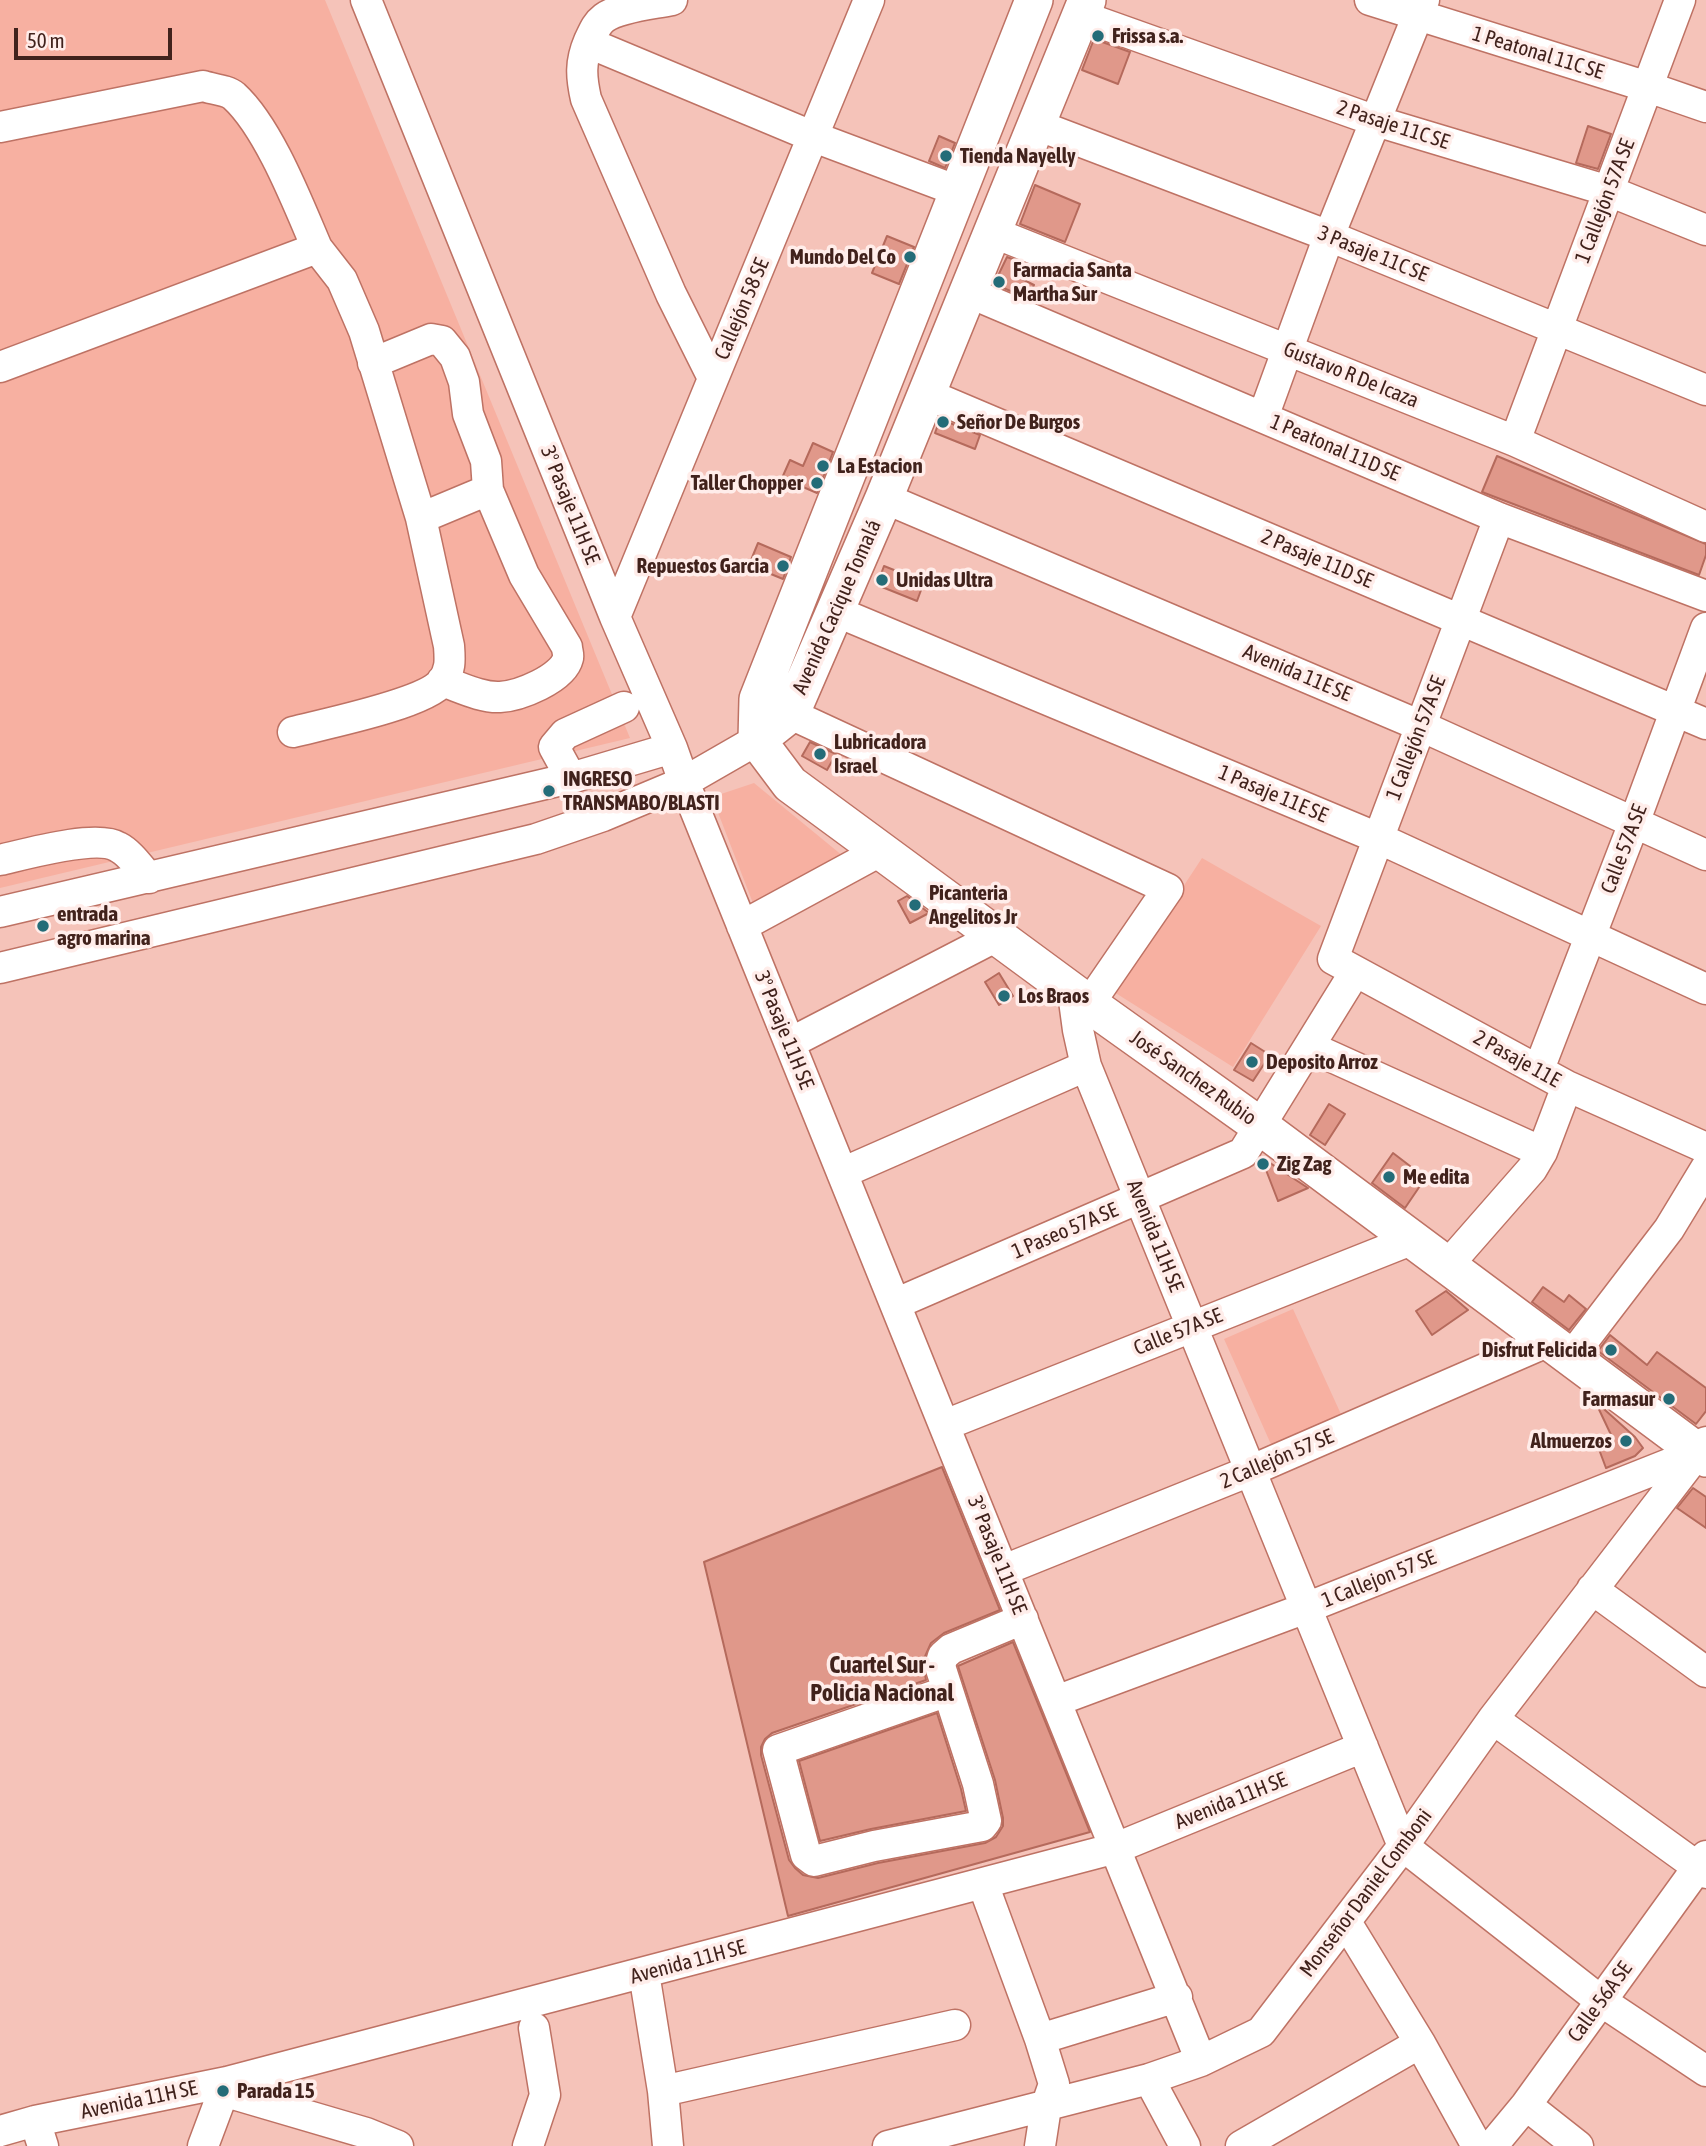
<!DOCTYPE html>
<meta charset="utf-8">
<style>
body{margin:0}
#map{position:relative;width:1706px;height:2146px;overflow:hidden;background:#f5c3b9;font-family:"Asap Condensed",sans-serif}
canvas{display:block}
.scale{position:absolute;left:14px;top:28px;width:158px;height:32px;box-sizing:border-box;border:4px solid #41221c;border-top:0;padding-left:9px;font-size:21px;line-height:24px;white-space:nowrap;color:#41221c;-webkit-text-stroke:5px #ffedea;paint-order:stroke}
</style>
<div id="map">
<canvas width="1706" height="2146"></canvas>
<div class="scale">50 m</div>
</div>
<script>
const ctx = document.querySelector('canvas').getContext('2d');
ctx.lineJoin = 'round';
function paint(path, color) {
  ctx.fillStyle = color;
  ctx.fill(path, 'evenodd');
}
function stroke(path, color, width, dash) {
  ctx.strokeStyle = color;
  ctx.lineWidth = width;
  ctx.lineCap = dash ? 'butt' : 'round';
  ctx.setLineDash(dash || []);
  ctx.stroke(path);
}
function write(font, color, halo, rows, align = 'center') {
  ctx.font = font + ' "Asap Condensed",sans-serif';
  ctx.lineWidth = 7;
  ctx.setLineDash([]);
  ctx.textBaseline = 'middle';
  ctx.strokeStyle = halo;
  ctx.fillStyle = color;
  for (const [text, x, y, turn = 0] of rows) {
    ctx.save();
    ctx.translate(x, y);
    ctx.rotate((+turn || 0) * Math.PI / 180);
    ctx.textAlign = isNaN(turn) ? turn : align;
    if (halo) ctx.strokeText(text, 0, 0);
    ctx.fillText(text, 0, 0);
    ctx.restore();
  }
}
paint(new Path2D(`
 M 0,0 L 325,0 L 630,738 L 0,888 Z
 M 754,783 L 849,861 L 756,911 L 712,797 Z
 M 1202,858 L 1321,926 L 1233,1067 L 1114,992 Z
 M 1293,1309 L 1345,1423 L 1274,1451 L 1224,1339 Z`), '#f7b0a1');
const building = new Path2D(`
 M 1094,39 L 1130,52 L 1118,84 L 1082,70 Z
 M 1588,126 L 1611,134 L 1598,169 L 1576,163 Z
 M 939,136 L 955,143 L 945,168 L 929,161 Z
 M 1035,185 L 1080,204 L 1065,242 L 1020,224 Z
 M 887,236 L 914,247 L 899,284 L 872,273 Z
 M 1007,257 L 1028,265 L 1022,279 L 1034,285 L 1027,298 L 994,284 Z
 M 940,419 L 980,435 L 975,449 L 935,433 Z
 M 813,443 L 833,452 L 817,493 L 782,478 L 790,460 L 803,466 Z
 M 1497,456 L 1706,544 L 1706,555 L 1699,575 L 1482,492 Z
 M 758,543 L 791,557 L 783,579 L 749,565 Z
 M 884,566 L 924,582 L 917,601 L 877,585 Z
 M 810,742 L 836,754 L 827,770 L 802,756 Z
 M 907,896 L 929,913 L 910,923 L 898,901 Z
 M 999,973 L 1013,996 L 999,1005 L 985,982 Z
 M 1251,1043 L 1270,1055 L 1253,1081 L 1234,1070 Z
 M 1329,1104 L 1345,1114 L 1325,1145 L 1310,1135 Z
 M 1393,1153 L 1410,1166 L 1408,1169 L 1424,1180 L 1405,1208 L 1372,1183 Z
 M 1261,1157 L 1308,1188 L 1278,1201 Z
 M 1543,1287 L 1564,1302 L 1569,1295 L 1586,1309 L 1569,1330 L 1532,1302 Z
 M 1446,1291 L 1468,1310 L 1432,1335 L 1416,1311 Z
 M 1610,1335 L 1647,1365 L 1657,1352 L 1706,1388 L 1706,1411 L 1696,1424 L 1598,1351 Z
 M 1595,1401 L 1635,1437 L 1643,1448 L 1635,1456 L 1606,1468 L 1597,1444 L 1613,1439 Z
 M 942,1467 L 1000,1610 L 944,1633 L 931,1643 L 923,1661 L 926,1680 L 772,1733 L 765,1739 L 761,1747 L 761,1755 L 789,1860 L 795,1868 L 803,1875 L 818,1878 L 878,1863 L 985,1843 L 996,1837 L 1003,1826 L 1003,1818 L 995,1780 L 958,1666 L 1013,1642 L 1090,1832 L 788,1916 L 704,1562 Z
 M 1693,1488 L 1706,1497 L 1706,1528 L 1677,1508 Z
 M 937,1713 L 961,1789 L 966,1811 L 871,1829 L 820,1841 L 799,1761 Z`);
paint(building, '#e0988a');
stroke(building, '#b56a5c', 2);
const minor = new Path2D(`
 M 366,0 L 615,617 L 672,748 L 684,782 L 1201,2061
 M 672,0 C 653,4 619,7 604,18 C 596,24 593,33 589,41 C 580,62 581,77 586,99 L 671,294 L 713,378
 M 1370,0 L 1648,87 L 1706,107
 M 1081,16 L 1376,121 L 1609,191 L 1706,230
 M 589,43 L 814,137 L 958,191
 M 1037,125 L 1329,236 L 1706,390
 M 0,127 L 203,86 C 212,89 227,90 234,96 C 269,128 298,204 317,248
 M 992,232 L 1515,441 L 1706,527
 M 968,292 L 1499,518 L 1706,596
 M 373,363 L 431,339 L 442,341 L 455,357 L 464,382 L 468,414 L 486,461 L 488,490
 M 0,367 L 317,248 L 342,280 L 364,331 L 421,518 L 449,646 C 450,660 451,670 442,682 C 424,704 324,724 293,732
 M 927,394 L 1706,724
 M 1263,417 L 1329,236 L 1424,0
 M 1515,441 L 1680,0
 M 884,498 L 1421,726 L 1706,855
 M 421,518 L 488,490 L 524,575 L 567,647 C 567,651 569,655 568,658 C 563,679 519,696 500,697 C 481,698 460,687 442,681
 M 1499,518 L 1333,959 L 1567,1086 L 1706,1148
 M 835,611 L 1378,838 L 1706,989
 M 615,617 L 869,0
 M 771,705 L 1168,889 L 1089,1004
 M 571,778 L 554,747 L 565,734 L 624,707
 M 0,860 C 26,854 97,834 118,847 C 130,853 140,868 149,878
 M 0,912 L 571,778 L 672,748
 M 742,926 L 882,850
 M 0,968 L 536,839 L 603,816 L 684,782 L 757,740
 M 1073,993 L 1078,1030 L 1086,1066 L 1403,1846 L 1601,2001 L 1706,2071
 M 790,1043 L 997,936
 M 1310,1047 L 1542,1152
 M 1539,1069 L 1634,823 L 1706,628
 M 842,1173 L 1086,1066
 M 1447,1266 L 1532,1169 L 1542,1152 L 1567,1086
 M 895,1304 L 1243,1153 L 1355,972
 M 1571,1357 L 1669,1229 L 1706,1168
 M 945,1425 L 1411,1240
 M 1004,1570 L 1250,1471 L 1549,1341
 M 1592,1589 L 1706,1672
 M 948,1691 L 778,1750 L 806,1855 L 814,1861 L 874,1846 L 982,1826 L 986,1821 L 978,1784 L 940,1666 L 943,1656 L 951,1649 L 1023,1619
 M 1056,1701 L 1306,1608 L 1699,1452
 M 1493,1719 L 1706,1873
 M 983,1884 L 1040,2039 L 1054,2084 L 1046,2107 L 1040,2146
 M 1346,1922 L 1420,2043 L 1477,2146
 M 644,1973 L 663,2091 L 668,2146
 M 1040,2039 L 1177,1997
 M 1149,2079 L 1185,2146
 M 223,2091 L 366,2133 L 398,2146
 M 663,2091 L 955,2025
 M 1526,2105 L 1578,2146
 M 35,2121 L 43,2146
 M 0,2131 L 35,2121 L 227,2082 L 1116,1848 L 1363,1747
 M 203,2146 L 227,2082
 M 528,2146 L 545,2095 L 534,2028
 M 888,2146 L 1149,2079 L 1201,2061 L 1261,2032 L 1403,1846 L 1493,1719 L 1706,1442
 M 1241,2146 L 1420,2043
 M 1492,2146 L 1526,2105 L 1706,1856`);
const major = new Path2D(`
 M 757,740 L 790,784 L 1089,1004 L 1260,1126 L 1706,1458
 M 757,740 L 791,713 L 884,498 L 1087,0
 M 757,740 L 758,699 L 1034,0`);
stroke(minor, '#be7264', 33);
stroke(major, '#be7264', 40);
stroke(minor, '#fff', 30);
stroke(major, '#fff', 37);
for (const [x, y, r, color] of [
 [1098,36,7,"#246c78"],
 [946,156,7,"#246c78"],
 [910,257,7,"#246c78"],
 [999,282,7,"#246c78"],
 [943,422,7,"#246c78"],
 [823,466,7,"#246c78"],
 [817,483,7,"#246c78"],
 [783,566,7,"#246c78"],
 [882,580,7,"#246c78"],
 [820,754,7,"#246c78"],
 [549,791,7,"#246c78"],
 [915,905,7,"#246c78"],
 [43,926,7,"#246c78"],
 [1004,996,7,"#246c78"],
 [1252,1062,7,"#246c78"],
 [1263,1164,7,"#246c78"],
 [1389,1177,7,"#246c78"],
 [1611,1350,7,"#246c78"],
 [1669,1399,7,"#246c78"],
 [1626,1441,7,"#246c78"],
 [223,2091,7,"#246c78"]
]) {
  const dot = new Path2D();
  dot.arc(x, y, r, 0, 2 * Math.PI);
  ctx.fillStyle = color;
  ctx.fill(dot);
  stroke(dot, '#ffedea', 2.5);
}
write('bold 21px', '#41221c', '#ffedea', [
 ["Frissa s.a.",1112,36],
 ["Tienda Nayelly",960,156],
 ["Mundo Del Co",896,257,"right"],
 ["Farmacia Santa",1013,270],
 ["Martha Sur",1013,294],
 ["Señor De Burgos",957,422],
 ["La Estacion",837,466],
 ["Taller Chopper",803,483,"right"],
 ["Repuestos Garcia",769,566,"right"],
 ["Unidas Ultra",896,580],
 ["Lubricadora",834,742],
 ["Israel",834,766],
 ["INGRESO",563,779],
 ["TRANSMABO/BLASTI",563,803],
 ["Picanteria",929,893],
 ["Angelitos Jr",929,917],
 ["entrada",57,914],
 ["agro marina",57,938],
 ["Los Braos",1018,996],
 ["Deposito Arroz",1266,1062],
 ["Zig Zag",1277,1164],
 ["Me edita",1403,1177],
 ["Disfrut Felicida",1597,1350,"right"],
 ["Farmasur",1655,1399,"right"],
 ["Almuerzos",1612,1441,"right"],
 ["Parada 15",237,2091]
], 'left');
write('21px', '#41221c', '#ffedea', [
 ["1 Peatonal 11C SE",1538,53,17],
 ["2 Pasaje 11C SE",1393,125,18],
 ["1 Callejón 57A SE",1605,201,-69],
 ["3 Pasaje 11C SE",1373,254,22],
 ["Callejón 58 SE",742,309,-67],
 ["Gustavo R De Icaza",1351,375,22],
 ["1 Peatonal 11D SE",1335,448,23],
 ["3° Pasaje 11H SE",570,505,68],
 ["2 Pasaje 11D SE",1317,559,23],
 ["Avenida Cacique Tomalá",837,607,-66],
 ["Avenida 11E SE",1297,673,23],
 ["1 Callejón 57A SE",1416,738,-69],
 ["1 Pasaje 11E SE",1273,794,23],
 ["Calle 57A SE",1624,849,-69],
 ["3° Pasaje 11H SE",784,1030,68],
 ["2 Pasaje 11E",1517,1059,29],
 ["José Sanchez Rubio",1193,1078,35],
 ["1 Paseo 57A SE",1065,1231,-23],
 ["Avenida 11H SE",1155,1236,68],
 ["Calle 57A SE",1178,1332,-22],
 ["2 Callejón 57 SE",1277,1459,-23],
 ["3° Pasaje 11H SE",997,1555,68],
 ["1 Callejon 57 SE",1379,1579,-22],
 ["Avenida 11H SE",1231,1801,-22],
 ["Monseñor Daniel Comboni",1366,1893,-53],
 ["Avenida 11H SE",688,1962,-15],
 ["Calle 56A SE",1600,2002,-54],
 ["Avenida 11H SE",139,2100,-12]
]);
write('bold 24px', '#41221c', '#ffedea', [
 ["Cuartel Sur -",882,1665],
 ["Policia Nacional",882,1693]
]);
</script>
